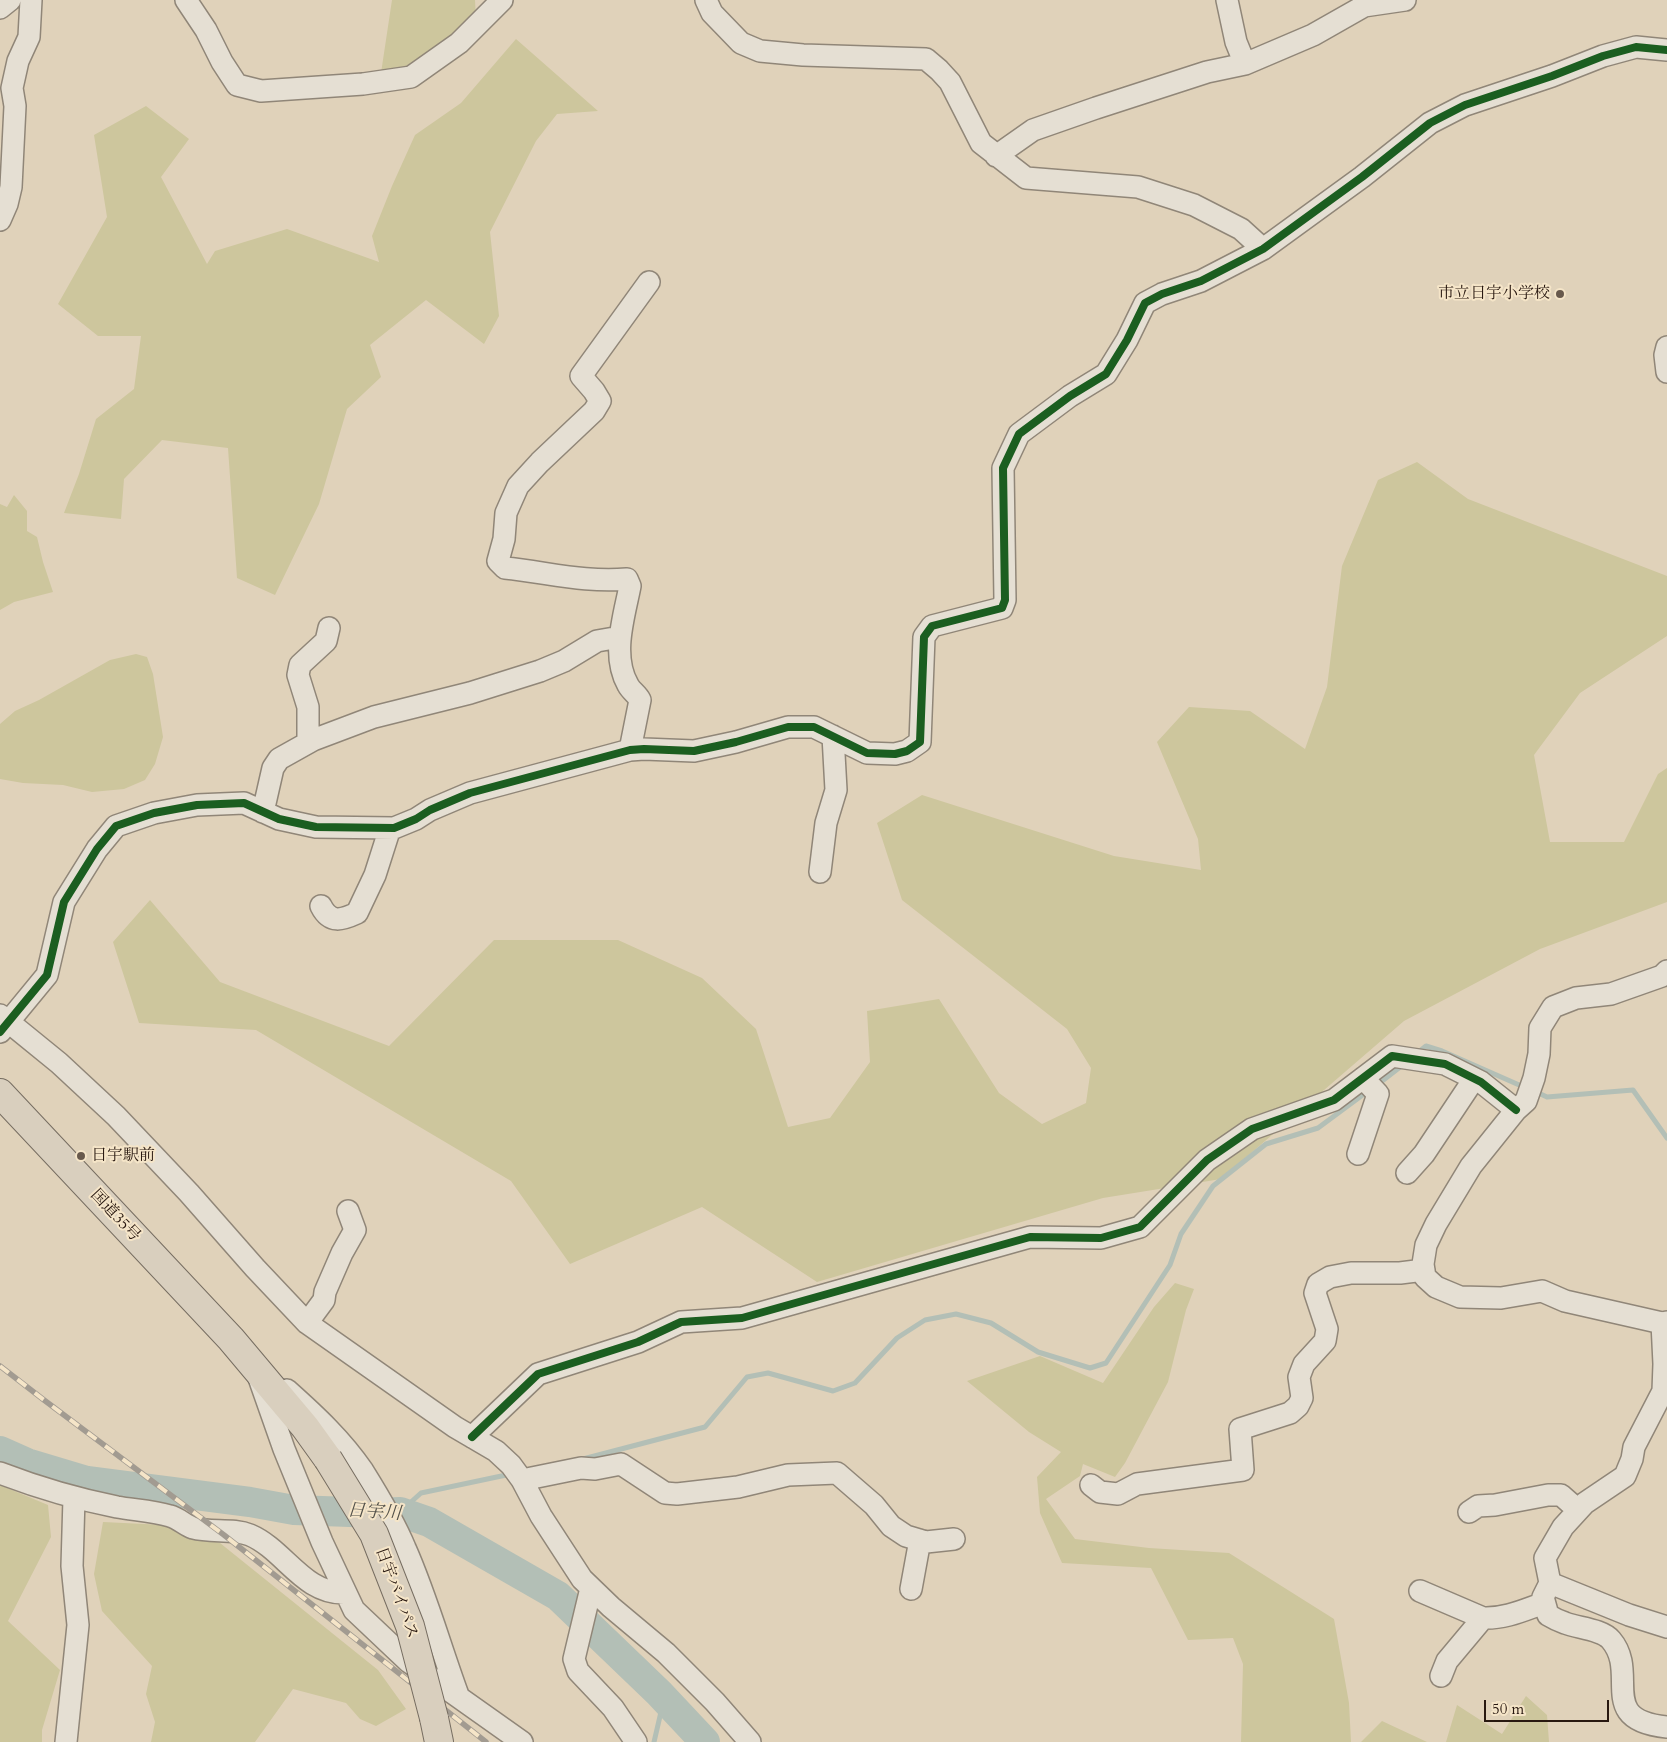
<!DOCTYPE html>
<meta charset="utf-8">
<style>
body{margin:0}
#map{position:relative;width:1667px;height:1742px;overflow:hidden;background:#e0d2ba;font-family:Cardo,serif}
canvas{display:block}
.scale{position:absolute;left:1484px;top:1700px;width:125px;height:22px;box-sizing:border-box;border:2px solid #281810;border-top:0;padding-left:6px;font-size:15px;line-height:18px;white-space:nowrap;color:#281810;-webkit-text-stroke:4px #f5e5c8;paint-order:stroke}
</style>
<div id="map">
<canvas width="1667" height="1742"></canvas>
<div class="scale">50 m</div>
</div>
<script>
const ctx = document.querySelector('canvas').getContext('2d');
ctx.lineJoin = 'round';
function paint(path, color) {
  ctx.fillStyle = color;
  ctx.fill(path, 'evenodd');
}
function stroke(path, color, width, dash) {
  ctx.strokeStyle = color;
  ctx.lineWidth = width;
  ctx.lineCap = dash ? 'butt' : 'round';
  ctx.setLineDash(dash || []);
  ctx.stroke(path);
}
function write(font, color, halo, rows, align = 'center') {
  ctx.font = font + ' Cardo,"Noto Serif JP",serif';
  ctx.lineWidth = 4;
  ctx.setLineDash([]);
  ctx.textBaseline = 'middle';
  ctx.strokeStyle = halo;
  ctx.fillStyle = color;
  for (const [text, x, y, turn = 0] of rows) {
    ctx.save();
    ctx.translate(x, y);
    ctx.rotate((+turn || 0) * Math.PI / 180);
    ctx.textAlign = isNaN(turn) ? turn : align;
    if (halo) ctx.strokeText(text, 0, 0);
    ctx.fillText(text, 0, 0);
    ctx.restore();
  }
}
paint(new Path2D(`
 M 392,0 L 475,0 L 476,20 L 401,80 L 381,73 Z
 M 516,39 L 598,111 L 557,114 L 536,141 L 490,232 L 499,316 L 484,344 L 426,300 L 370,345 L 381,377 L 347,409 L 319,504 L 275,595 L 237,578 L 228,448 L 162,440 L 124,479 L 121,519 L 64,513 L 79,474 L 96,419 L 134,389 L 141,336 L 98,336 L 58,304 L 107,217 L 94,135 L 146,106 L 189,139 L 161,177 L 207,264 L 215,251 L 287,229 L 379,262 L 372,236 L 392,186 L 415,135 L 461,103 Z
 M 1417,462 L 1468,499 L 1667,576 L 1667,636 L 1580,693 L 1534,755 L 1550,842 L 1624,842 L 1658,774 L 1667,768 L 1667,902 L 1540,949 L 1404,1021 L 1221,1179 L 1103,1198 L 817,1282 L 702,1207 L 570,1264 L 511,1181 L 256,1030 L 139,1023 L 113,942 L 150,900 L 220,982 L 389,1046 L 494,940 L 618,940 L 702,978 L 756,1029 L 788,1127 L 830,1118 L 870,1062 L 867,1011 L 939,999 L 999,1093 L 1042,1124 L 1086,1103 L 1091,1068 L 1067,1029 L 902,900 L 877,823 L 922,795 L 1114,856 L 1201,870 L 1198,839 L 1157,742 L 1189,707 L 1250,711 L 1305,749 L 1327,687 L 1342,566 L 1378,480 Z
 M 14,495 L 27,511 L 27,531 L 37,537 L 43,562 L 53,592 L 14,602 L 0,610 L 0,504 L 7,507 Z
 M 136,654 L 147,657 L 153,674 L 163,737 L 155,764 L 145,780 L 124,789 L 92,792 L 63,785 L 23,783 L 0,779 L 0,724 L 15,711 L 39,700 L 110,660 Z
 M 1175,1283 L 1194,1289 L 1186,1310 L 1168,1382 L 1125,1463 L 1115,1477 L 1083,1464 L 1080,1476 L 1046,1499 L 1075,1539 L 1149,1548 L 1229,1553 L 1334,1619 L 1349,1703 L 1351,1742 L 1241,1742 L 1243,1664 L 1233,1638 L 1188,1640 L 1151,1568 L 1062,1563 L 1040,1513 L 1037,1477 L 1061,1452 L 1029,1432 L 967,1381 L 1040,1356 L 1103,1383 L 1154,1307 Z
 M 0,1485 L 48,1505 L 51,1537 L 8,1621 L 60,1670 L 42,1730 L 42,1742 L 0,1742 Z
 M 103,1522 L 165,1525 L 220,1543 L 378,1670 L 406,1709 L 376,1726 L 360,1719 L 346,1703 L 293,1689 L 255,1742 L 151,1742 L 155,1722 L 146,1694 L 152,1666 L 102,1611 L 94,1574 Z
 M 1526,1696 L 1547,1715 L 1549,1742 L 1446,1742 L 1457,1705 L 1502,1734 Z
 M 1382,1721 L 1427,1742 L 1361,1742 Z`), '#cdc69d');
stroke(new Path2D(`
 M 1416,1054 L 1426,1046 L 1442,1051 L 1526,1088
 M 1377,1085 L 1404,1064
 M 1534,1091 L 1547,1097 L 1633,1090 L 1667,1138
 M 583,1459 L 705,1427 L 747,1377 L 768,1373 L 833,1391 L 855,1383 L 897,1338 L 925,1320 L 956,1314 L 991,1323 L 1038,1352 L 1090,1368 L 1106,1363 L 1170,1265 L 1181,1234 L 1213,1186 L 1266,1144 L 1318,1128 L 1368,1091
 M 400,1512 L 421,1493 L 511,1474
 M 654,1742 L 664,1699`), '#b3bfb6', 5);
stroke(new Path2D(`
 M 0,1451 L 27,1463 L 87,1481 L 250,1502 L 294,1510 L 378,1513 L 400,1512 L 429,1522 L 558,1596 L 659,1693 L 705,1742`), '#b3bfb6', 30);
const minor = new Path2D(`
 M 186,0 L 206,30 L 222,62 L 237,85 L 261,91 L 363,84 L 411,77 L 459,43 L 502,0
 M 706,0 L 712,13 L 741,43 L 760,51 L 803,55 L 926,59 L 939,70 L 950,82 L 981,143 L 1026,178 L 1138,187 L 1194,205 L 1241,229 L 1263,249
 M 1227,0 L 1236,42 L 1245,64
 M 0,8 L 10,0
 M 996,156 L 1033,130 L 1096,108 L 1207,72 L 1245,64 L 1313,35 L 1364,6 L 1405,0
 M 0,220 L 7,204 L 11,187 L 15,106 L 12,88 L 18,61 L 29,37 L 31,0
 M 1667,347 L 1665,355 L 1667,372
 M 308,742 L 308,707 L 298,675 L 300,665 L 326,641 L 329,628
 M 630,750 L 640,700 C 637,694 631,691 628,685 C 611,655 624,617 630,586 L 627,579 C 586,583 546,572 505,568 L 498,561 L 504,539 L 506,513 L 518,486 L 540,462 L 594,411 L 600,401 L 594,391 L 581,376 L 649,282
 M 263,812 L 273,768 L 279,759 L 313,740 L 374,717 L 470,693 L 540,671 L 564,661 L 597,641 L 620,637
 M 820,872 L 826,823 L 836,790 L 833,736
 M 321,906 C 330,924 342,920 357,913 L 375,875 L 390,828
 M 1667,971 L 1662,976 L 1611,994 L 1576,998 L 1553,1007 L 1540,1028 L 1539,1054 L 1534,1078 L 1526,1101 L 1516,1110 L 1471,1166 L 1436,1224 L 1426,1245 L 1423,1264 L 1425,1277 L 1436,1287 L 1460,1297 L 1501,1298 L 1542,1291 L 1565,1301 L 1662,1323 L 1667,1322
 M 0,1015 L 59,1063 L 116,1116 L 189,1193 L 255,1268 L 307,1323 L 455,1427 L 496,1451 L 511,1465 L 522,1480 L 541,1516 L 582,1579 L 611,1607 L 666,1653 L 715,1702 L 750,1742
 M 0,1032 L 47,975 L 64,902 L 97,849 L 116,826 L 154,813 L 197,805 L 244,803 L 279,819 L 316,827 L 394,828 L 416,819 L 430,810 L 470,793 L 630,750 L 644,749 L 694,751 L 736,742 L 788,727 L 814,727 L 867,753 L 895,754 L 907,751 L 920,742 L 924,637 L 932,626 L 1002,608 L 1005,600 L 1003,468 L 1019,434 L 1070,396 L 1106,374 L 1127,340 L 1145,303 L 1162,294 L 1201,281 L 1263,249 L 1362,177 L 1430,123 L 1465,105 L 1552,76 L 1603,56 L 1636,47 L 1667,50
 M 1358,1154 L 1378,1094 L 1363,1078
 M 1407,1173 L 1424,1154 L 1474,1079
 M 307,1323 L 324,1300 L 325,1292 L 342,1253 L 355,1230 L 348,1211
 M 1662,1323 L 1664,1364 L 1663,1391 L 1634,1447 L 1632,1459 L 1625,1476 L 1585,1503 L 1563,1527 L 1545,1558 L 1550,1583 L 1543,1597 L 1548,1615 C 1553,1618 1559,1621 1565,1623 C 1577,1628 1602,1629 1611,1640 C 1640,1674 1595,1720 1667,1727
 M 259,1378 L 284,1449 L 322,1542 L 354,1610 L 409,1662 L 522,1742
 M 287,1390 C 315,1415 342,1440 363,1471 C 378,1495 394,1521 405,1548 C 426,1595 440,1646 458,1695
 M 472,1437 L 538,1374 L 638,1342 L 681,1322 L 742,1318 L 1030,1237 L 1101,1238 L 1140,1227 L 1207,1160 L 1252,1129 L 1334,1100 L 1392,1056 L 1445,1064 L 1481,1082 L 1516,1110
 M 0,1473 C 39,1488 77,1499 117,1507 C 134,1510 153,1511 170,1516 C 178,1518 185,1525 193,1528 C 211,1533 233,1528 250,1535 C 285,1550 303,1594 345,1593
 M 522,1480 L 581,1468 L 595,1469 L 621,1464 L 665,1493 L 677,1494 L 738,1487 L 788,1475 L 837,1473 L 874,1505 L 891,1526 L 906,1536 L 926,1542 L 954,1539
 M 1091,1485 L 1100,1492 L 1118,1494 L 1137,1484 L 1243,1470 L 1240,1429 L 1290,1413 L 1298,1406 L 1302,1398 L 1299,1377 L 1304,1364 L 1325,1341 L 1327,1329 L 1315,1293 L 1318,1284 L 1330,1277 L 1351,1273 L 1400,1273 L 1424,1270
 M 1469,1512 L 1478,1506 L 1495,1505 L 1548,1495 L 1561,1495 L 1578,1510
 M 1550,1583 L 1629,1615 L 1667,1627
 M 591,1588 L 574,1659 L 578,1671 L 613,1708 L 636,1742
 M 911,1589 L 920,1540
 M 1420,1591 L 1483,1618
 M 1441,1676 L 1447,1661 L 1483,1618 C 1505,1619 1524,1610 1544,1603
 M 66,1742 L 78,1625 L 72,1566 L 74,1498`);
const highway = new Path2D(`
 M 0,1093 L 231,1339 L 305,1427 L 328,1459
 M 434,1718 L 439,1742`);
stroke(minor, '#908678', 24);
stroke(highway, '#766d61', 30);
stroke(minor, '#e5dfd3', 21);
stroke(highway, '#d9cfbe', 28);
const rail = new Path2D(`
 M 0,1366 L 44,1400 L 224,1535 L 486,1742`);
stroke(rail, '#a29b91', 5.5);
stroke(rail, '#f5e5c8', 4, [11]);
const highwayBridge = new Path2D(`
 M 328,1459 L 374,1534 L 410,1626 L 434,1718`);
stroke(highwayBridge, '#766d61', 30, []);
stroke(highwayBridge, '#d9cfbe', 28);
stroke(new Path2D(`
 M 0,1032 L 47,975 L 64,902 L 97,849 L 116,826 L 154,813 L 197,805 L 244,803 L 279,819 L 316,827 L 394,828 L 416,819 L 430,810 L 470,793 L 630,750 L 644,749 L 694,751 L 736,742 L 788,727 L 814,727 L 867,753 L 895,754 L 907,751 L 920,742 L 924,637 L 932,626 L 1002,608 L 1005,600 L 1003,468 L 1019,434 L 1070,396 L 1106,374 L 1127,340 L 1145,303 L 1162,294 L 1201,281 L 1263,249 L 1362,177 L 1430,123 L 1465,105 L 1552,76 L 1603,56 L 1636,47 L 1667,50
 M 472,1437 L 538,1374 L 638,1342 L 681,1322 L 742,1318 L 1030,1237 L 1101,1238 L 1140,1227 L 1207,1160 L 1252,1129 L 1334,1100 L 1392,1056 L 1445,1064 L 1481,1082 L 1516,1110`), '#1b5e20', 8);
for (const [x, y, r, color] of [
 [1560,294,5,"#68594c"],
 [81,1156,5,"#68594c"]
]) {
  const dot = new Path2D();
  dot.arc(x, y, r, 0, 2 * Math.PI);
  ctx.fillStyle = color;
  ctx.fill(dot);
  stroke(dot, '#f5e5c8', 2);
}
write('16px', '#281810', '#f5e5c8', [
 ["市立日宇小学校",1550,294],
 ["日宇駅前",91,1156,"left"]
], 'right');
write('16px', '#281810', '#f5e5c8', [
 ["国道35号",115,1216,47],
 ["日宇バイパス",396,1593,70]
]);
write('italic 18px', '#525049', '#f5e5c8', [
 ["日宇川",374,1513,4]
]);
</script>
